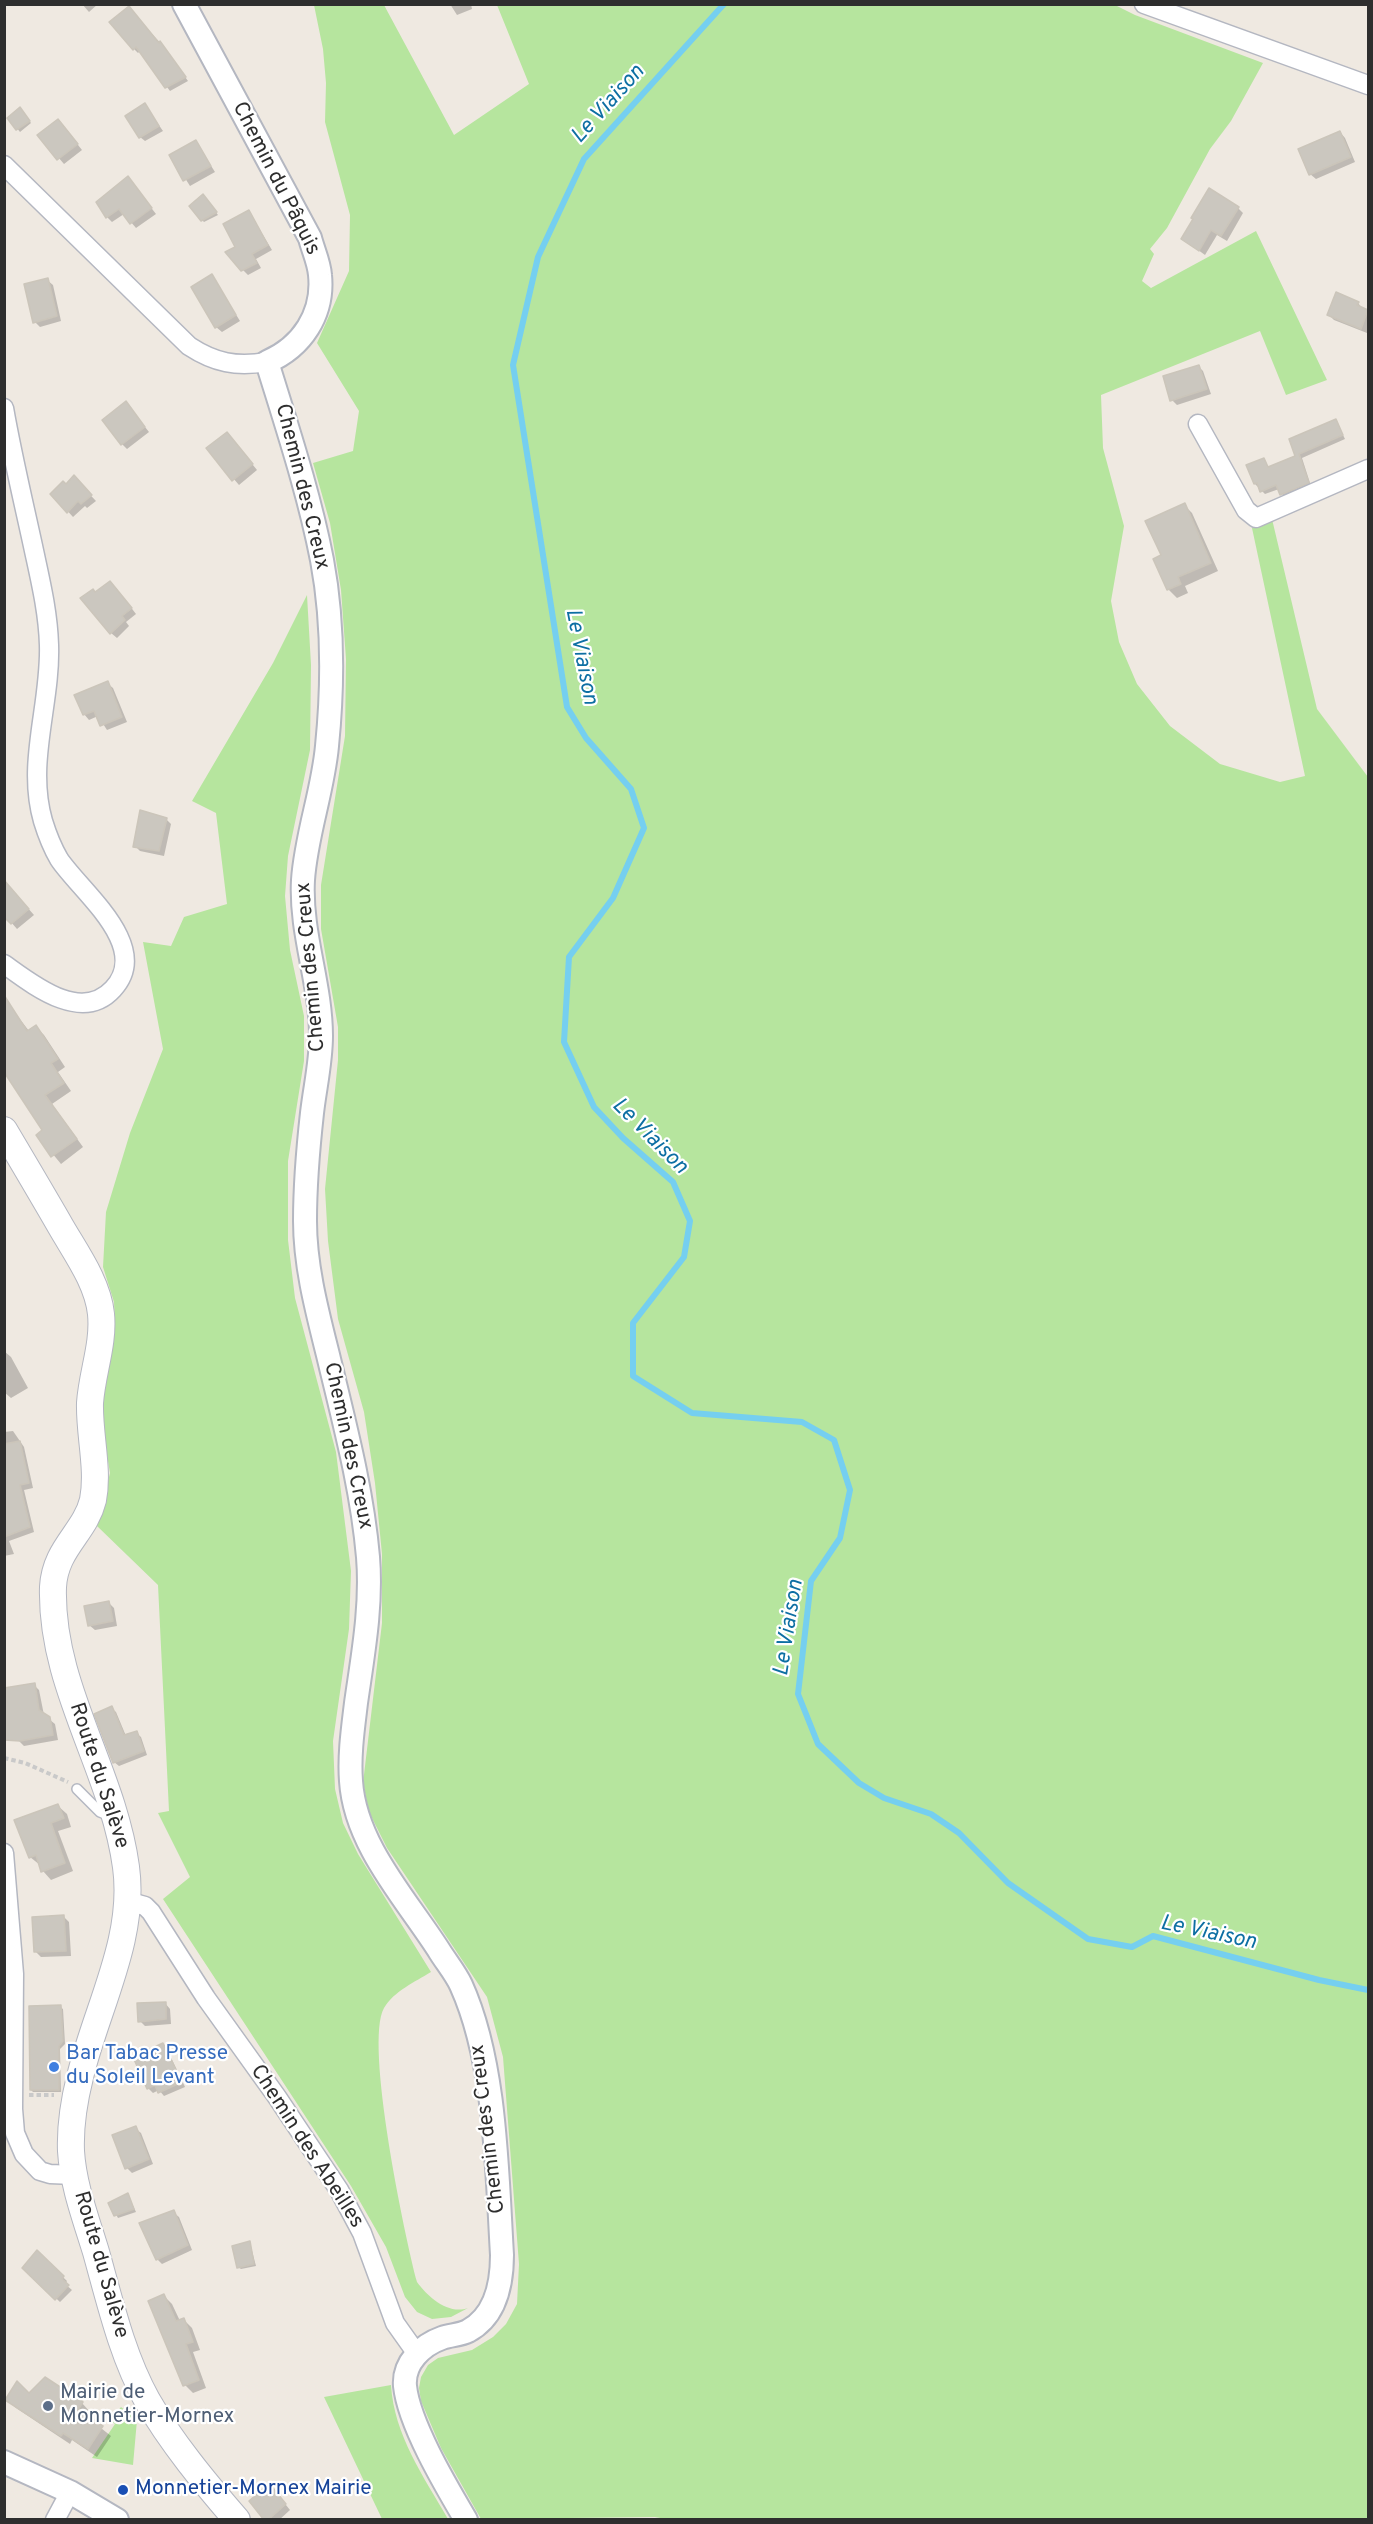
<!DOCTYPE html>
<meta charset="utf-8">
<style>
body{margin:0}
#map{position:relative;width:1373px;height:2524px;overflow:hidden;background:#efe9e1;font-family:Overpass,sans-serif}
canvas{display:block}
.frame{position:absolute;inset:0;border:6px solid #2e2e2e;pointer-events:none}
</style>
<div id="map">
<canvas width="1373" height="2524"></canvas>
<div class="frame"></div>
</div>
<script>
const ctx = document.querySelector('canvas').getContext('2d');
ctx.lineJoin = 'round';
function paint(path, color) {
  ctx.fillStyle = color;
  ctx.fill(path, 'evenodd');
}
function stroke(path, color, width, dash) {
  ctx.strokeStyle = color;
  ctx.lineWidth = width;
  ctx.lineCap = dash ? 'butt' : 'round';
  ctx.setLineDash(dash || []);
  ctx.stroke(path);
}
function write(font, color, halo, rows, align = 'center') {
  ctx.font = font + ' Overpass,sans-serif';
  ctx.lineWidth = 4.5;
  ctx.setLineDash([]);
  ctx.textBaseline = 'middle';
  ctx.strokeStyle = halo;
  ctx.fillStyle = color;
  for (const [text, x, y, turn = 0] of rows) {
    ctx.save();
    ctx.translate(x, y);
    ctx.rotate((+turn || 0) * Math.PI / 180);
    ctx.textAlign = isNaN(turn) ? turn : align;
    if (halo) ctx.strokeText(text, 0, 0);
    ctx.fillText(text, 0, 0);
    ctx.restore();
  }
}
paint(new Path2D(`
 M 314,5 L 384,5 L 454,135 L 529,84 L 497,5 L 1115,5 L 1135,15 L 1263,63 L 1231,121 L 1210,149 L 1167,228 L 1150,249 L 1154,254 L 1142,281 L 1151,288 L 1256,231 L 1327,380 L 1286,395 L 1260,331 L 1101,395 L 1103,448 L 1124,526 L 1111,601 L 1119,642 L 1137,684 L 1170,726 L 1220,764 L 1280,782 L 1305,776 L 1252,528 L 1272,519 L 1317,709 L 1368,777 L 1368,2519 L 671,2520 L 655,2517 L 481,2519 L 441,2448 L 421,2401 L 419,2388 L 421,2377 L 428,2365 L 438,2358 L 472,2350 L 493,2337 L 506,2324 L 517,2304 L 519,2264 L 503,2057 L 487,1997 L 387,1848 L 369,1812 L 363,1783 L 382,1623 L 382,1554 L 375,1483 L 364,1412 L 338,1319 L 328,1241 L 325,1189 L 338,1060 L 338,1027 L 321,929 L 321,885 L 345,736 L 346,659 L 341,590 L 330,523 L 313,463 L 353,451 L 359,411 L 317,343 L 349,271 L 350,215 L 325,122 L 326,83 L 323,49 Z
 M 307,595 L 311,665 L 310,750 L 288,856 L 285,896 L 290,950 L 304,1016 L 304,1061 L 288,1161 L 288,1240 L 295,1298 L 336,1452 L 351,1571 L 349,1629 L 333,1741 L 335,1789 L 343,1823 L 358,1854 L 431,1972 C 415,1982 394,1991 384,2008 C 364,2043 405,2237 417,2282 C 428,2297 448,2315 468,2308 L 451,2317 L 432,2319 L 417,2312 L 405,2297 L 386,2247 L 351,2186 L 163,1899 L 190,1877 L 158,1813 L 169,1811 L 158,1585 L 97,1526 L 110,1473 L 102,1425 L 101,1393 L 115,1326 L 114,1302 L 103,1267 L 106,1212 L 130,1133 L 163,1049 L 143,942 L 171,946 L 184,917 L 227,904 L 216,813 L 192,801 L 273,663 Z
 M 391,2385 C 394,2435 424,2477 448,2519 L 382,2519 L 324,2397 Z
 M 121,2407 L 137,2420 L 133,2465 L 92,2458 L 115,2424 L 110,2420 Z`), '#b6e59e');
paint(new Path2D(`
 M 82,4 L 98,4 L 89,12 Z
 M 450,4 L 471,4 L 472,9 L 457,15 Z
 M 132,12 L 164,47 L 188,81 L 170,91 L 140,51 L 138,53 L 134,49 Z
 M 145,105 L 163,131 L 145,141 L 140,137 Z
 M 22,111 L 31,123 L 20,132 L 9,118 Z
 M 63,126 L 82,150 L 64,164 L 39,135 Z
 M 1340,132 L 1345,138 L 1355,162 L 1316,179 L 1310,174 Z
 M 196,142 L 215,172 L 190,186 L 171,156 Z
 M 128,178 L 156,214 L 136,228 L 124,214 L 112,222 L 107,217 Z
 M 205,198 L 218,215 L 204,222 L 202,220 Z
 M 1238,208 L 1243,213 L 1227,241 L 1217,235 L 1205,255 L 1183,239 Z
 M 249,212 L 272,250 L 256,259 L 261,268 L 248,275 L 243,270 L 237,248 Z
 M 212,276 L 240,321 L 222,332 L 216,327 Z
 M 47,280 L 53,285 L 61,321 L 40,327 L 35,322 Z
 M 1358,303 L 1363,309 L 1368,311 L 1367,333 L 1334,320 L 1329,315 Z
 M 1199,367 L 1203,371 L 1211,394 L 1177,405 L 1172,400 Z
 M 126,403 L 149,432 L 127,449 L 122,444 Z
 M 1336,421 L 1345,439 L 1302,458 L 1311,486 L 1285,498 L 1279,489 L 1265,494 L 1255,484 L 1248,466 L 1263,459 L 1269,468 L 1297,456 L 1291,440 Z
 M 232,439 L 257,470 L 239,485 L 208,449 Z
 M 74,478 L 96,501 L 87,508 L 85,506 L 73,517 L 52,494 L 66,486 Z
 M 1184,505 L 1192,513 L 1218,571 L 1185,586 L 1188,593 L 1177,598 L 1168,589 L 1155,560 L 1163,556 Z
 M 116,588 L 136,614 L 126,622 L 129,626 L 117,638 L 111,633 Z
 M 107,683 L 113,688 L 127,722 L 107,730 L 98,716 L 89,720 L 84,714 Z
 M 166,819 L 171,824 L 164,856 L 140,851 L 135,846 Z
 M 4,881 L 34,915 L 17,929 L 4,914 Z
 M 13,1010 L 29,1031 L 36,1027 L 44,1035 L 65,1067 L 58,1072 L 71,1091 L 52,1104 L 83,1147 L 61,1164 L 38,1136 L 44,1131 Z
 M 4,1351 L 11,1357 L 28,1388 L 11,1398 L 4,1392 Z
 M 13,1431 L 24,1447 L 33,1488 L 24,1490 L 34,1532 L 9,1541 L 14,1554 L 4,1556 L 4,1432 Z
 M 109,1603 L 114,1608 L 117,1626 L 95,1630 L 89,1625 Z
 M 34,1685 L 39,1690 L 44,1715 L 55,1724 L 58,1740 L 24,1746 L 19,1741 Z
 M 111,1708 L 116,1712 L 126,1736 L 136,1733 L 141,1737 L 147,1755 L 119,1766 L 114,1762 Z
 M 58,1806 L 67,1814 L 71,1827 L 58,1831 L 73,1871 L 51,1880 L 43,1871 L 40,1865 L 30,1857 Z
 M 63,1916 L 69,1922 L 71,1956 L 41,1957 L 36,1952 Z
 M 165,2003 L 170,2009 L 171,2024 L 145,2026 L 140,2021 Z
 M 60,2007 L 63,2009 L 65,2044 L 60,2049 L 61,2092 L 33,2092 L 31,2090 Z
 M 163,2045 L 167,2049 L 185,2087 L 164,2096 L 159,2090 L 153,2093 L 148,2088 Z
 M 135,2128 L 141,2133 L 153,2164 L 132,2173 L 127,2168 Z
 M 128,2195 L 136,2212 L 118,2218 L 110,2203 Z
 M 173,2212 L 179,2217 L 192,2250 L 162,2264 L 157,2259 Z
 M 250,2243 L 256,2266 L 241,2269 L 238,2267 Z
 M 37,2252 L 67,2281 L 65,2284 L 72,2290 L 60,2302 L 24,2268 Z
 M 164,2296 L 172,2304 L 180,2321 L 184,2320 L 192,2328 L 200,2350 L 193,2352 L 206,2388 L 193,2393 L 185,2385 Z
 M 29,2395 L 82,2403 L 90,2412 L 87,2417 L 111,2436 L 97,2457 L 72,2440 L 70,2444 L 16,2408 L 7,2399 Z
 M 274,2490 L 290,2510 L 279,2520 L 266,2520 Z`), '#0003');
stroke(new Path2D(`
 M 724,4 L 584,159 L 538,257 L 513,365 L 567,707 L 586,738 L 631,789 L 644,828 L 613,898 L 569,957 L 564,1042 L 594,1107 L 623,1138 L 673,1182 L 690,1221 L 684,1257 L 633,1323 L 633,1376 L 692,1413 L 802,1422 L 834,1440 L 850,1490 L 840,1538 L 811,1581 L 798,1694 L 818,1744 L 859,1783 L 884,1798 L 931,1814 L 959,1833 L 1008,1883 L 1088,1939 L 1132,1947 L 1153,1936 L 1319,1980 L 1368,1990`), '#75cff0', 6);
const building = new Path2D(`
 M 129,6 L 159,43 L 160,41 L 186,77 L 165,88 L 136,47 L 133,50 L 109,22 Z
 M 145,103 L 159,126 L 139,138 L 125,116 Z
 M 20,107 L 30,121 L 16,130 L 7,118 Z
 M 58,119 L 78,144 L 57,160 L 37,135 Z
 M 1340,131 L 1351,157 L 1309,175 L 1298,149 Z
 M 196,140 L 211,166 L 183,181 L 169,155 Z
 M 128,176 L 152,208 L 130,224 L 119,209 L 106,218 L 96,202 Z
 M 1209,188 L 1239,207 L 1221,236 L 1211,230 L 1199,251 L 1181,239 L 1193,219 L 1191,218 Z
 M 203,194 L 217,212 L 201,221 L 189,206 Z
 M 249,210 L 268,245 L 252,254 L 257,263 L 241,271 L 225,252 L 235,247 L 223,224 Z
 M 212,274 L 236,315 L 215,328 L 191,287 Z
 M 48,278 L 57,316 L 33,323 L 24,284 Z
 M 1336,292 L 1359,302 L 1357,305 L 1368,310 L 1361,329 L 1327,315 Z
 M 1199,365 L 1207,389 L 1170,401 L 1163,376 Z
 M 126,401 L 145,427 L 121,445 L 102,420 Z
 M 1336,419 L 1343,435 L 1299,454 L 1309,483 L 1280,495 L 1276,485 L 1260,492 L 1257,483 L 1254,484 L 1246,465 L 1264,458 L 1268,467 L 1295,456 L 1289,439 Z
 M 227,432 L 253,464 L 232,481 L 206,448 Z
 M 74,475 L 92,495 L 81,504 L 78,501 L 67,513 L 50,494 L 63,481 L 66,484 Z
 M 1185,503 L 1211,563 L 1178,577 L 1181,584 L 1167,590 L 1153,559 L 1161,555 L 1145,521 Z
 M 110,581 L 132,608 L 122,616 L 125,620 L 110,634 L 80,598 L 93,589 L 95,592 Z
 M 108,681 L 122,717 L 100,726 L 94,711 L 83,715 L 74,695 Z
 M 140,810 L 167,818 L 159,851 L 133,847 Z
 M 4,880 L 29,909 L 11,924 L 4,917 Z
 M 4,995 L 27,1031 L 36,1025 L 58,1059 L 51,1063 L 64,1083 L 45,1095 L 77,1139 L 51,1157 L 36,1135 L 42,1130 L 4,1072 Z
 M 20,1441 L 29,1483 L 20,1485 L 30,1527 L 4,1537 L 4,1444 Z
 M 109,1601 L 113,1621 L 88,1626 L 84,1606 Z
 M 35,1683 L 39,1710 L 50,1717 L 53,1735 L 20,1741 L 4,1740 L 4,1688 Z
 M 112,1706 L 124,1735 L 137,1731 L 144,1751 L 113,1763 L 94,1714 Z
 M 58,1804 L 64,1818 L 51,1823 L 65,1863 L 41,1872 L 36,1855 L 29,1858 L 14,1820 Z
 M 64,1915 L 66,1951 L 34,1952 L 32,1917 Z
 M 166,2002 L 166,2019 L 138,2022 L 137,2003 Z
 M 61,2005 L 63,2041 L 59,2046 L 59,2090 L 30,2090 L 29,2006 Z
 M 163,2043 L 182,2082 L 158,2093 L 155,2085 L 147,2089 L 133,2057 Z
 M 136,2126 L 149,2159 L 125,2169 L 112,2135 Z
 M 128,2193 L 134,2209 L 114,2216 L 108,2203 Z
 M 174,2210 L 188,2245 L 156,2260 L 139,2223 Z
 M 250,2241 L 254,2264 L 237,2268 L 232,2246 Z
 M 37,2250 L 64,2276 L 62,2279 L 69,2285 L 55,2300 L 22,2268 Z
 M 164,2294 L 176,2321 L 184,2318 L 193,2342 L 186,2344 L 199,2380 L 183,2386 L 148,2301 Z
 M 45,2377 L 83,2402 L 78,2410 L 103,2426 L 88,2449 L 63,2433 L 61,2436 L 5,2400 L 17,2381 L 29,2393 Z
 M 269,2483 L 286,2504 L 268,2520 L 264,2520 L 249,2501 Z`);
paint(building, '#cbc7bf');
stroke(building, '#cbc5ba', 1.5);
const service = new Path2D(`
 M 77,1789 L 100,1812 L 110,1816`);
const minor = new Path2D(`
 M 1144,4 L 1368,85
 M 4,165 L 189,346 C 215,363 236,367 267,362
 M 4,408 C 12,454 23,500 33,546 C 40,579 48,611 49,645 C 51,704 26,763 43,821 C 47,834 52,847 59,859 C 80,891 153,946 113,989 C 81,1024 32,984 4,964
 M 1198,424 L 1246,510 L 1256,518 L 1368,469
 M 4,1853 L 14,1974 L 13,2109 L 15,2133 L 24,2154 L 40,2171 L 50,2174 L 74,2175
 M 127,1901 L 145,1906 L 151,1912 L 206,1998 L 277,2097 L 339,2190 L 362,2233 L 395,2323 L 417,2354
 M 55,2520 L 70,2492`);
const tertiary = new Path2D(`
 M 184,4 L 310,238 C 313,250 319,262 320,275 C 324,314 302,347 267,362 C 287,427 309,493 322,560 C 333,619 333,686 327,746 C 323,791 306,835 303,880 C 300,933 321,983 321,1036 C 321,1062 315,1087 312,1113 C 308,1149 305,1185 305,1221 C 305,1266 317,1311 328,1355 C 344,1422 362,1488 368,1557 C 372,1606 363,1654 356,1703 C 353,1728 349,1755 351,1781 C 355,1845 407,1900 440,1952 C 447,1963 456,1974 461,1985 C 496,2062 497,2171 502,2255 C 502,2284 496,2316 468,2331 C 460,2335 451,2335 442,2338 C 422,2345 403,2363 405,2386 C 409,2424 446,2486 466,2520
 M 4,2462 L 70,2492 L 117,2520`);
const secondary = new Path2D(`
 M 4,1130 C 23,1162 42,1194 61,1227 C 76,1253 98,1283 101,1314 C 104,1344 92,1373 90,1403 C 89,1434 99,1469 93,1500 C 85,1533 55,1548 53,1587 C 50,1686 113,1770 126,1867 C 136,1939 96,2009 80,2077 C 74,2101 70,2126 71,2151 C 73,2185 86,2219 96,2252 C 110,2302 122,2355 147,2400 C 171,2442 205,2483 237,2520`);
stroke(service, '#b4b7c1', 12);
stroke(minor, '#b4b7c1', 21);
stroke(tertiary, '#b4b7c1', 26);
stroke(secondary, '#b4b7c1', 28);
stroke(new Path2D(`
 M 4,1758 L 25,1763 L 68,1782
 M 29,2095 L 54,2095`), '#c9c9c9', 4, [4.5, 3]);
stroke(service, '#fff', 9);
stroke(minor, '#fff', 18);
stroke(tertiary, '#fff', 22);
stroke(secondary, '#fff', 26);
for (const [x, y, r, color] of [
 [54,2067,6,"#3f7fe0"],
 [48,2406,6,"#5c6f8a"],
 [123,2490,6,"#1a4fb4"]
]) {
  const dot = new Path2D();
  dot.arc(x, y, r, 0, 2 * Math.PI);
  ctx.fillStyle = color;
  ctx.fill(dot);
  stroke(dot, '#fff', 2);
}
write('21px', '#2e2e2e', '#fff', [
 ["Chemin du Pâquis",275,179,63],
 ["Chemin des Creux",301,487,76],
 ["Chemin des Creux",312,967,-95],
 ["Chemin des Creux",347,1446,78],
 ["Route du Salève",98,1776,72],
 ["Chemin des Creux",489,2129,-97],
 ["Chemin des Abeilles",306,2147,57],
 ["Route du Salève",100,2265,74]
]);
write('21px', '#366cbe', '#fff', [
 ["Bar Tabac Presse",66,2055],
 ["du Soleil Levant",66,2079]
], 'left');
write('21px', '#4e5e75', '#fff', [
 ["Mairie de",60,2394],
 ["Monnetier-Mornex",60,2418]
], 'left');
write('21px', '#164399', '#fff', [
 ["Monnetier-Mornex Mairie",135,2490]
], 'left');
write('italic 22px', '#0d6fa3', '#fff', [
 ["Le Viaison",609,105,-48],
 ["Le Viaison",580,657,79],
 ["Le Viaison",649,1137,45],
 ["Le Viaison",790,1628,-81],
 ["Le Viaison",1208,1934,12]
]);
</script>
